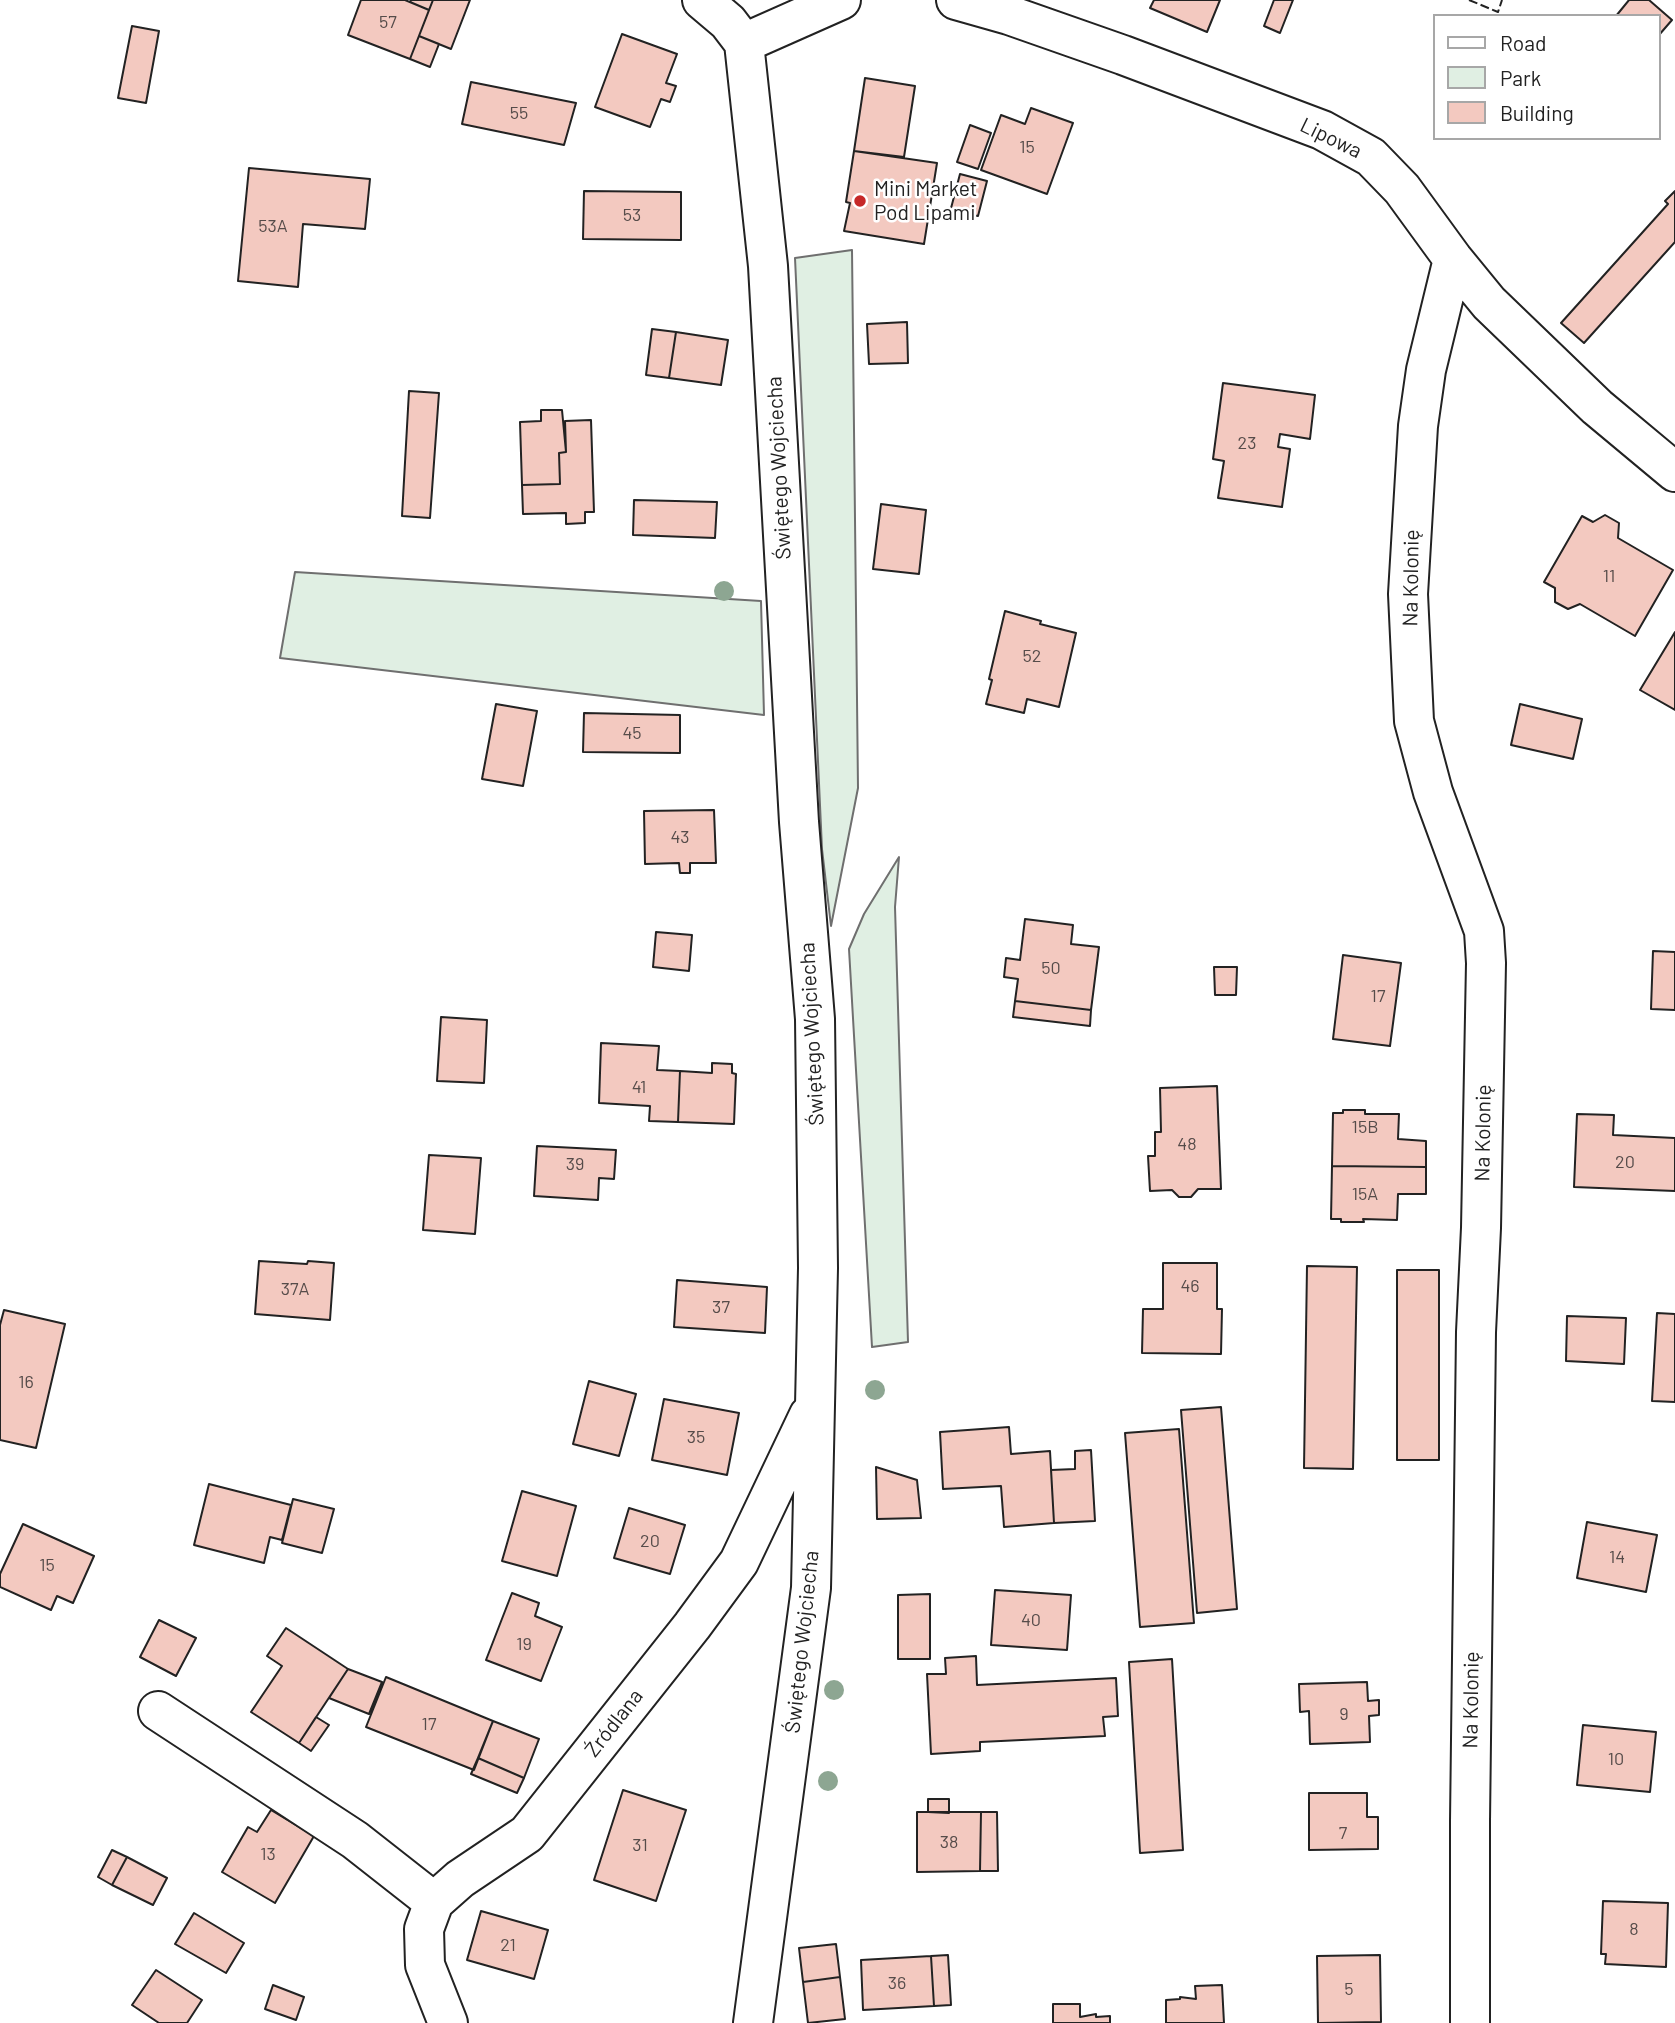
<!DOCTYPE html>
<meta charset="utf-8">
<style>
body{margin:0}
#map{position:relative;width:1675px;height:2023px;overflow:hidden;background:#fff;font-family:Barlow,sans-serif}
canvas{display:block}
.legend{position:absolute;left:1433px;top:14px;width:228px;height:126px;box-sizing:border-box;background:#fff;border:2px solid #a7a7a7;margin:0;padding:9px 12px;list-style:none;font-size:21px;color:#222}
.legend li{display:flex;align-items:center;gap:14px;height:35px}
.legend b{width:35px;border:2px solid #a7a7a7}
</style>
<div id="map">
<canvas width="1675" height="2023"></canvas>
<ul class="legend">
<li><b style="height:9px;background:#fff"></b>Road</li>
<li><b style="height:19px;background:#e0efe3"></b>Park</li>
<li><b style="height:19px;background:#f3c9c0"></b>Building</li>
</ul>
</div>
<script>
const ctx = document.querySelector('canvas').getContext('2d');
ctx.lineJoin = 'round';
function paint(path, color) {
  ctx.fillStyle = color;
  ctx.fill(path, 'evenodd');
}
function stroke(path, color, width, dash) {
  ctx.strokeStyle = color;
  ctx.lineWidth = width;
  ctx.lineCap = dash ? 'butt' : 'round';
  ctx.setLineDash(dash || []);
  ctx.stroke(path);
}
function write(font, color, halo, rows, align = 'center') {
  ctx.font = font + ' Barlow,sans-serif';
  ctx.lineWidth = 5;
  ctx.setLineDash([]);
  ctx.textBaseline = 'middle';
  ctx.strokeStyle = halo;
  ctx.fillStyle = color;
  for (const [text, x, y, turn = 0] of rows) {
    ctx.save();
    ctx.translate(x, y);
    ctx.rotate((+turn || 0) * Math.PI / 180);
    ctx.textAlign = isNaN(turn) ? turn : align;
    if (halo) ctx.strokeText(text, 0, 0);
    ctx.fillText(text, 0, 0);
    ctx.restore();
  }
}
const green = new Path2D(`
 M 852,250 L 858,788 L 831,926 L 822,849 L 795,258 Z
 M 295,572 L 761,601 L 764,715 L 280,658 Z
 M 899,857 L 895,907 L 908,1342 L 872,1347 L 849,949 L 864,914 Z`);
paint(green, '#e0efe3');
stroke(green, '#6f6f6f', 2);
const building = new Path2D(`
 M 361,0 L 405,0 L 429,10 L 410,59 L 348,35 Z
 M 411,0 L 433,0 L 429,10 L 410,2 Z
 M 433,0 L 470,0 L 451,49 L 419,36 Z
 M 1154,0 L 1220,0 L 1207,32 L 1150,8 Z
 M 1274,0 L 1293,0 L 1280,33 L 1264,26 Z
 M 1629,0 L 1649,0 L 1672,20 L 1659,35 L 1659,16 L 1616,16 Z
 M 132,26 L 159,31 L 146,103 L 118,98 Z
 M 622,34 L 677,54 L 666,83 L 676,86 L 670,102 L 661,99 L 650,127 L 595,107 Z
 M 419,36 L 439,44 L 430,67 L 410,59 Z
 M 865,78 L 915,86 L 904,157 L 854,151 Z
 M 471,82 L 576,103 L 564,145 L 462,124 Z
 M 1031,108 L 1073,123 L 1047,194 L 981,170 L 1001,115 L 1025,124 Z
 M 970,125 L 991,133 L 978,169 L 957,162 Z
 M 854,151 L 937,163 L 924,244 L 844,231 L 850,203 L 846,202 Z
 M 249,168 L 370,179 L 365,229 L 303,224 L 298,287 L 238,281 Z
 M 960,174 L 987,181 L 978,216 L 950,212 Z
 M 584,191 L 681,192 L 681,240 L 583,239 Z
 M 1675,191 L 1675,242 L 1584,343 L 1561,323 L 1668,204 L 1665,201 Z
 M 907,322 L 908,363 L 869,364 L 867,324 Z
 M 652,329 L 676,332 L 669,378 L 646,375 Z
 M 676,332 L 728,340 L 721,385 L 669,378 Z
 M 1223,383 L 1315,395 L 1310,439 L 1280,434 L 1278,447 L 1290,449 L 1282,507 L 1218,498 L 1224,461 L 1213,459 Z
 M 409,391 L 439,393 L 430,518 L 402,516 Z
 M 541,410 L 562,410 L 566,452 L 559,453 L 560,484 L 522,485 L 520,422 L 541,421 Z
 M 591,420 L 594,512 L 585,512 L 585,523 L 566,524 L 566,513 L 523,514 L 522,485 L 560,484 L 559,453 L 566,452 L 565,421 Z
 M 634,500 L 717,502 L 715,538 L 633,535 Z
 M 881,504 L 926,510 L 919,574 L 873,569 Z
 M 1605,515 L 1619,523 L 1618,538 L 1673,570 L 1635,636 L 1580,604 L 1568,609 L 1555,602 L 1555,588 L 1544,582 L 1582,516 L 1593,522 Z
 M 1005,611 L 1041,621 L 1040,624 L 1076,633 L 1059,707 L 1027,699 L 1024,713 L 986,704 L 992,680 L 989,679 Z
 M 1675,632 L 1675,710 L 1640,690 Z
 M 496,704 L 537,711 L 523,786 L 482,779 Z
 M 1520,704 L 1582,719 L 1573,759 L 1511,745 Z
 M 584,713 L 680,715 L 680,753 L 583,752 Z
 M 714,810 L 716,863 L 690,863 L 690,873 L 680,873 L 679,863 L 645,864 L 644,811 Z
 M 1025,919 L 1073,925 L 1071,944 L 1099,947 L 1091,1010 L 1015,1001 L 1018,979 L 1004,977 L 1006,958 L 1020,960 Z
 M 656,932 L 692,935 L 689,971 L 653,967 Z
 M 1653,951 L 1675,952 L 1675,1010 L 1651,1009 Z
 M 1343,955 L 1401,963 L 1390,1046 L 1333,1039 Z
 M 1214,967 L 1237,967 L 1236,995 L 1215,995 Z
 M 1015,1001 L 1091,1010 L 1090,1026 L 1013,1017 Z
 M 441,1017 L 487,1020 L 484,1083 L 437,1081 Z
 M 601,1043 L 659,1046 L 657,1070 L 680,1071 L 678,1122 L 649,1121 L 650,1106 L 599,1103 Z
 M 712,1063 L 732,1064 L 732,1073 L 736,1074 L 734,1124 L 678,1122 L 680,1071 L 712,1073 Z
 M 1217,1086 L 1221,1189 L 1198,1189 L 1191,1197 L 1179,1197 L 1172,1190 L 1150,1191 L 1148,1156 L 1155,1156 L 1155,1132 L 1161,1132 L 1160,1088 Z
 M 1343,1110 L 1365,1110 L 1365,1114 L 1399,1114 L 1398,1139 L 1426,1141 L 1426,1167 L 1332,1166 L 1333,1113 L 1343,1113 Z
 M 1577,1114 L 1614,1115 L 1613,1135 L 1675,1138 L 1675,1191 L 1574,1187 Z
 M 537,1146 L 616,1150 L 614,1179 L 599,1178 L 598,1200 L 534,1196 Z
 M 429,1155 L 481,1158 L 475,1234 L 423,1230 Z
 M 1332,1166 L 1426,1167 L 1426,1194 L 1398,1194 L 1397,1220 L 1363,1219 L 1364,1222 L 1341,1222 L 1341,1219 L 1331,1219 Z
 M 259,1261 L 307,1264 L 308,1261 L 334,1263 L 330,1320 L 255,1314 Z
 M 1163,1263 L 1217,1263 L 1217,1309 L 1222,1309 L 1221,1354 L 1142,1353 L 1143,1309 L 1163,1309 Z
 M 1307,1266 L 1357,1267 L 1353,1469 L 1304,1468 Z
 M 1397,1270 L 1439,1270 L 1439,1460 L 1397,1460 Z
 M 677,1280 L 767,1287 L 765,1333 L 674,1327 Z
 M 4,1310 L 65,1324 L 36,1448 L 0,1440 L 0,1325 Z
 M 1657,1313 L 1675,1314 L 1675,1402 L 1652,1401 Z
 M 1567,1316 L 1626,1318 L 1624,1364 L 1566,1361 Z
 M 589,1381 L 636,1394 L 619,1456 L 573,1444 Z
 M 664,1399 L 739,1413 L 727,1475 L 652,1460 Z
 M 1221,1407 L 1237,1609 L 1197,1613 L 1181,1410 Z
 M 1009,1427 L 1011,1454 L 1050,1451 L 1054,1523 L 1004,1527 L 1001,1486 L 943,1489 L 940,1432 Z
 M 1179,1429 L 1194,1623 L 1140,1627 L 1125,1433 Z
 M 1091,1450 L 1095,1521 L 1054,1523 L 1051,1470 L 1075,1469 L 1075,1451 Z
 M 876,1467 L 917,1480 L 921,1518 L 877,1519 Z
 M 209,1484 L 291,1505 L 282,1540 L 270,1537 L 264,1563 L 194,1545 Z
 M 522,1491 L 576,1506 L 557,1576 L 502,1561 Z
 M 293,1499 L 334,1509 L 322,1553 L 282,1543 Z
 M 629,1508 L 685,1525 L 670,1574 L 614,1558 Z
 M 1587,1522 L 1657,1535 L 1646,1592 L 1577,1578 Z
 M 23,1524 L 94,1556 L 73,1603 L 57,1596 L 51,1610 L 0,1587 L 0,1574 Z
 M 995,1590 L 1071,1595 L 1067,1650 L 991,1645 Z
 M 512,1593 L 539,1603 L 535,1616 L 562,1627 L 541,1681 L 486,1660 Z
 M 930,1594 L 930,1659 L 898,1659 L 898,1595 Z
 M 159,1620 L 196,1638 L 176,1676 L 140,1657 Z
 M 286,1628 L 348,1669 L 299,1743 L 251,1712 L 282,1666 L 267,1656 Z
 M 976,1656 L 977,1685 L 1116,1678 L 1118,1716 L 1103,1717 L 1105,1736 L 980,1742 L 980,1751 L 931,1754 L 927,1674 L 946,1674 L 945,1658 Z
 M 1172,1659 L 1183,1850 L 1140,1853 L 1129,1662 Z
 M 348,1669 L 382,1682 L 369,1714 L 329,1698 Z
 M 386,1677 L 493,1721 L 474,1770 L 366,1727 Z
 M 1367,1682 L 1368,1701 L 1379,1700 L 1379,1715 L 1369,1716 L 1370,1742 L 1310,1744 L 1309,1711 L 1300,1712 L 1299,1684 Z
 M 316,1717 L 329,1725 L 311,1751 L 299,1743 Z
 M 493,1721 L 539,1739 L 524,1778 L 478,1758 Z
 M 1583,1725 L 1656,1732 L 1650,1792 L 1577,1785 Z
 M 478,1758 L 524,1778 L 517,1793 L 471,1774 Z
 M 623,1790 L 686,1810 L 656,1901 L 594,1880 Z
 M 1309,1793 L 1367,1793 L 1367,1817 L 1378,1817 L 1378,1849 L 1309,1850 Z
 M 928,1799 L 949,1799 L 949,1813 L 928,1812 Z
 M 271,1810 L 314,1836 L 275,1903 L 222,1872 L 248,1827 L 257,1832 Z
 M 917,1812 L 981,1812 L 980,1871 L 917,1872 Z
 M 981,1812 L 997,1812 L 998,1871 L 980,1871 Z
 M 112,1850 L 127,1857 L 112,1885 L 98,1877 Z
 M 127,1857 L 167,1878 L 153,1905 L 112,1885 Z
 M 1603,1901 L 1668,1903 L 1666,1967 L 1605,1964 L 1606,1954 L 1601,1954 Z
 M 481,1911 L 548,1930 L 534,1979 L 467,1960 Z
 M 194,1913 L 244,1943 L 226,1973 L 175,1944 Z
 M 836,1944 L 840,1977 L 803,1982 L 799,1948 Z
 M 948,1955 L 951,2005 L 934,2006 L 931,1956 Z
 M 1380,1955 L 1381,2022 L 1318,2023 L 1317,1956 Z
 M 931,1956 L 934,2006 L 863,2010 L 861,1960 Z
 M 156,1970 L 202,2000 L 187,2023 L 159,2023 L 132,2005 Z
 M 840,1977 L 845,2019 L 808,2023 L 803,1982 Z
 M 273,1985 L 304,1997 L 296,2020 L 265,2009 Z
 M 1222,1985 L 1224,2023 L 1166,2023 L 1166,2000 L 1180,1999 L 1180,1997 L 1196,1999 L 1195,1986 Z
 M 1053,2004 L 1080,2004 L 1080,2017 L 1096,2014 L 1096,2017 L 1110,2016 L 1110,2023 L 1053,2023 Z`);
paint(building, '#f3c9c0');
stroke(building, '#222', 2);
const minor = new Path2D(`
 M 702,0 L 728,22 L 744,43
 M 956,0 L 1009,15 L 1123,55 L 1322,130 L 1371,157 L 1402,189 L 1453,259 L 1489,303 L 1597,407 L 1675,472
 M 744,43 L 768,266 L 799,822 L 815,1019 L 818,1268 L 811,1588 L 753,2023
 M 744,43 L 841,0
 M 1453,259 L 1426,370 L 1418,426 L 1408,594 L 1414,721 L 1433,792 L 1484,931 L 1486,963 L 1481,1228 L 1476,1332 L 1470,1821 L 1470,2023
 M 158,1711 L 355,1840 L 434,1902
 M 448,2023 L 425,1965 L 424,1929 L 434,1902 L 460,1879 L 527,1834 L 692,1626 L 739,1562 L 809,1415`);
stroke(minor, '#222', 42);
stroke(minor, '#fff', 38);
stroke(new Path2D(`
 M 1469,0 L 1498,12 L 1502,0`), '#222', 2, [9, 3.5]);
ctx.fillStyle = '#8da692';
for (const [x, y] of [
 [724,591],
 [875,1390],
 [834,1690],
 [828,1781]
]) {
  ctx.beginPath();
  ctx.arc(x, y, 10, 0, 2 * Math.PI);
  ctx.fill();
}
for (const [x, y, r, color] of [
 [860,201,7,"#c62828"]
]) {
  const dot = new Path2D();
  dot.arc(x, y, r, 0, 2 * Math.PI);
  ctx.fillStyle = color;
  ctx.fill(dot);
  stroke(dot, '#fff', 2.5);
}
write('18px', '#564c4a', null, [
 ["57",388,22],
 ["55",519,113],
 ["15",1027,147],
 ["53",632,215],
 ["53A",273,226],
 ["23",1247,443],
 ["11",1609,576],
 ["52",1032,656],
 ["45",632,733],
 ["43",680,837],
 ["50",1051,968],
 ["17",1378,996],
 ["41",639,1087],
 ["15B",1365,1127],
 ["48",1187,1144],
 ["20",1625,1162],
 ["39",575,1164],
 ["15A",1365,1194],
 ["46",1190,1286],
 ["37A",295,1289],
 ["37",721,1307],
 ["16",26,1382],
 ["35",696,1437],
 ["20",650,1541],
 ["14",1617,1557],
 ["15",47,1565],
 ["40",1031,1620],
 ["19",524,1644],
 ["9",1344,1714],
 ["17",429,1724],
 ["10",1616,1759],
 ["7",1343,1833],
 ["38",949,1842],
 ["31",640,1845],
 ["13",268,1854],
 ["8",1634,1929],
 ["21",508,1945],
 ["36",897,1983],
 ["5",1349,1989]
]);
write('21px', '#222', '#fff', [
 ["Lipowa",1331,138,26],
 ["Świętego Wojciecha",779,468,-93],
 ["Na Kolonię",1411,578,-89],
 ["Świętego Wojciecha",812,1034,-93],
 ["Na Kolonię",1483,1133,-89],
 ["Świętego Wojciecha",802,1642,-84],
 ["Na Kolonię",1471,1700,-89],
 ["Źródlana",614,1723,-52]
]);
write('21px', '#222', '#fff', [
 ["Mini Market",874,189],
 ["Pod Lipami",874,213]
], 'left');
</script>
